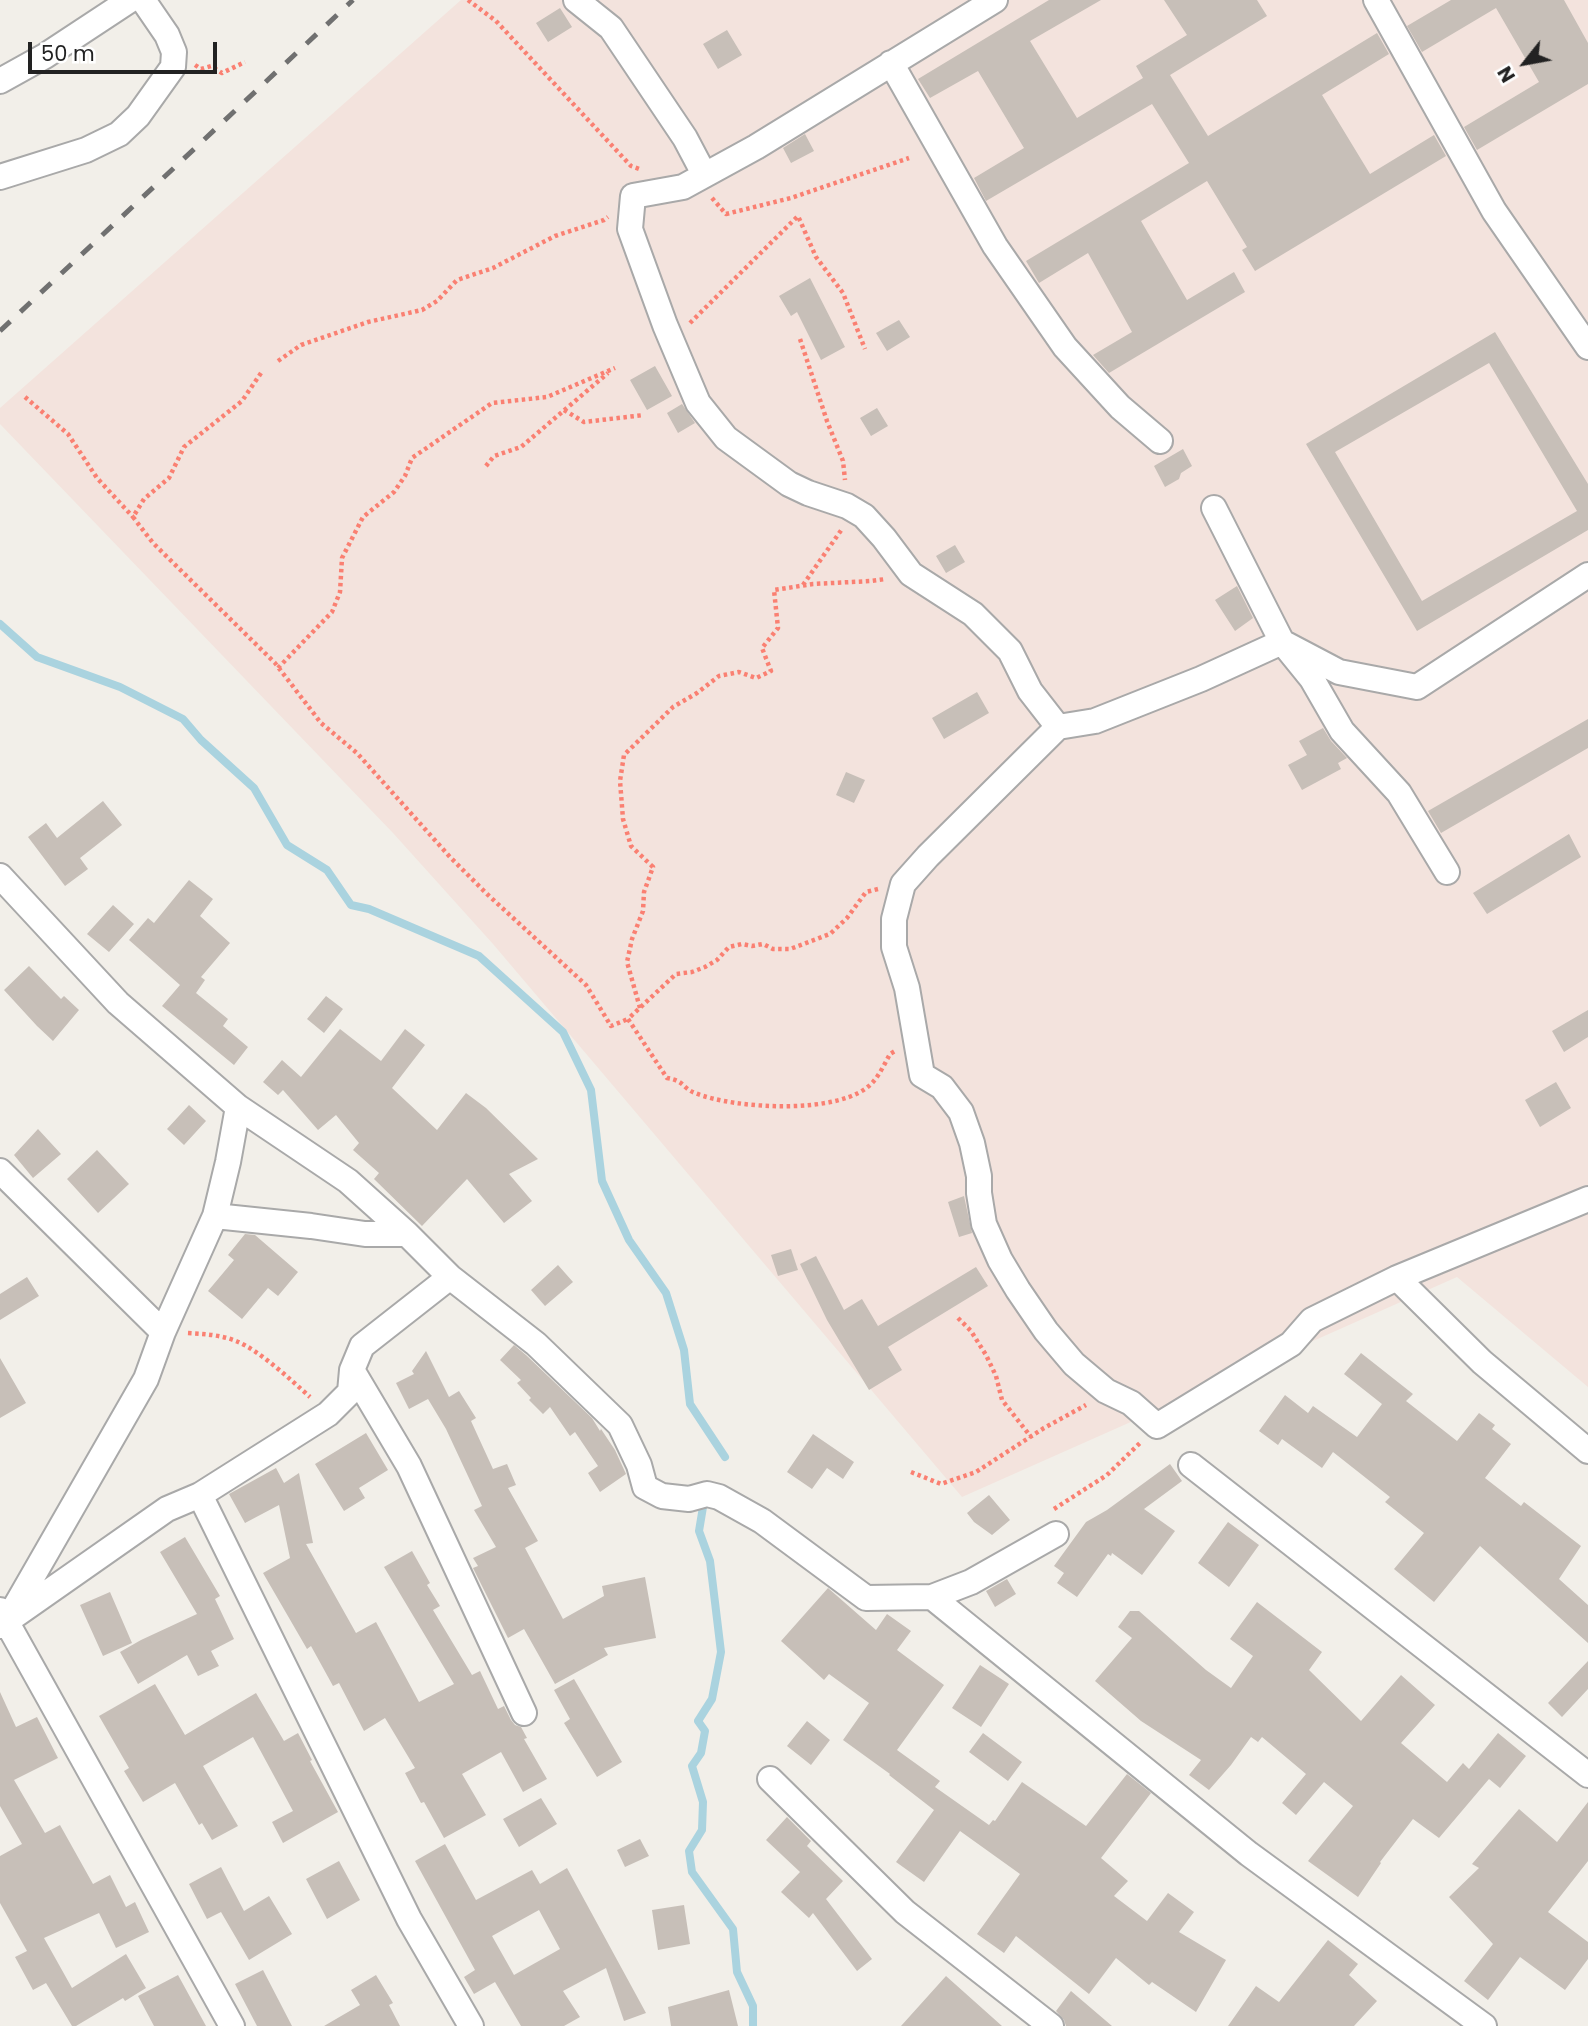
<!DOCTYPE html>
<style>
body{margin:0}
#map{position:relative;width:1588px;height:2026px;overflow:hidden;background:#f2efe9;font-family:Poppins,sans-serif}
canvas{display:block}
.north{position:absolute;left:1490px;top:28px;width:70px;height:70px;-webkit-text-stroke:5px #fff;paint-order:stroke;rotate:239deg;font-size:19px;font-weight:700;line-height:28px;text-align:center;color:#222}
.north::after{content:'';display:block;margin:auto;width:24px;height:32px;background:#222;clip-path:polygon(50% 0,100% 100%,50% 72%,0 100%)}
.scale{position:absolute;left:28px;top:42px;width:189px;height:32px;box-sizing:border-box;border:4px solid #222;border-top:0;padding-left:9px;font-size:21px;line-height:24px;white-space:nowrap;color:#222;-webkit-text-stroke:5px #fff;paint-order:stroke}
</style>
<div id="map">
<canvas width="1588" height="2026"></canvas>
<div class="north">N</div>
<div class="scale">50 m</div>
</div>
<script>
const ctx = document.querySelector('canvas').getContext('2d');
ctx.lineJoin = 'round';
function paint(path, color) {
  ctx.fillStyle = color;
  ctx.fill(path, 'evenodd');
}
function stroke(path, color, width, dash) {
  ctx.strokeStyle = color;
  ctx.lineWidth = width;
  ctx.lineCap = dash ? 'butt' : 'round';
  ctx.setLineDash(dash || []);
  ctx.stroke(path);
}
paint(new Path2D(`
 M 461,0 L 1588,0 L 1588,1387 L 1457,1277 L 962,1497 L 493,944 L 393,833 L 0,424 L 0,408 Z`), '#f3e3dd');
stroke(new Path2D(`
 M 0,624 L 37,657 L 120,687 L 183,719 L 201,740 L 254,788 L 287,845 L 327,870 L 351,905 L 369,909 L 479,956 L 563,1032 L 591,1090 L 602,1181 L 629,1240 L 666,1293 L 684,1350 L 690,1404 L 725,1457
 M 704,1501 L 699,1531 L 710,1561 L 721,1652 L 712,1699 L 698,1721 L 705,1731 L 701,1753 L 692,1766 L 703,1802 L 702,1830 L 689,1851 L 692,1872 L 733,1929 L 737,1972 L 753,2006 L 753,2026`), '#aad3df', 8);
paint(new Path2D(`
 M 1049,0 L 1101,0 L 1030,41 L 1077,118 L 1143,78 L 1136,66 L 1187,35 L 1164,0 L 1257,0 L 1267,16 L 1170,75 L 1208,136 L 1377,33 L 1389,54 L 1322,95 L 1370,174 L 1434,135 L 1446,156 L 1255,271 L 1242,250 L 1247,247 L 1207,181 L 1141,221 L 1187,300 L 1234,272 L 1245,292 L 1109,373 L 1093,355 L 1132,332 L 1088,253 L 1039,283 L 1026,261 L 1189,163 L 1152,104 L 986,201 L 974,178 L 1024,148 L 978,71 L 930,98 L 918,79 Z
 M 1451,0 L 1564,0 L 1588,43 L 1588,84 L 1477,150 L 1464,127 L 1539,82 L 1496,8 L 1422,52 L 1407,26 Z
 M 560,8 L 572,27 L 548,42 L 536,23 Z
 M 727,30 L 742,55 L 718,69 L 703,44 Z
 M 805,134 L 814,151 L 791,163 L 783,148 Z
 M 810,278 L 845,347 L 821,360 L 797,312 L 791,316 L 779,296 Z
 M 899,320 L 910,337 L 887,351 L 876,333 Z
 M 1495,332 L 1588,484 L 1588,530 L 1417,631 L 1306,444 ZM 1489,363 L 1577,511 L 1422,601 L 1335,452 Z
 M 655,366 L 672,396 L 647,410 L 630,380 Z
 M 682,404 L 695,423 L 678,433 L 667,413 Z
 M 877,408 L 888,426 L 871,436 L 860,418 Z
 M 1183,449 L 1192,466 L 1181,473 L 1179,479 L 1165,487 L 1154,466 Z
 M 955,545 L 965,562 L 946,573 L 936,556 Z
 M 1237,586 L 1253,618 L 1235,631 L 1215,600 Z
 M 977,692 L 989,713 L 944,739 L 932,718 Z
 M 1588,719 L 1588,748 L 1441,833 L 1428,811 Z
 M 1323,728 L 1331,741 L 1347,758 L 1338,763 L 1341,769 L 1302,790 L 1288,765 L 1307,755 L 1299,741 Z
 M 846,772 L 865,780 L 854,803 L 836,795 Z
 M 103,801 L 122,825 L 80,858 L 88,869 L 65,886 L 28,837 L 46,823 L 57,838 Z
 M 1569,834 L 1581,857 L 1487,914 L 1473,893 Z
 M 189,880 L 213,899 L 200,916 L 230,943 L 201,977 L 205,980 L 196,993 L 228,1019 L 223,1026 L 248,1047 L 234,1065 L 162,1006 L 180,985 L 129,940 L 148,918 L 154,923 Z
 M 113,905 L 134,924 L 109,952 L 87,934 Z
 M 29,966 L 61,999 L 64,996 L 79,1010 L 53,1041 L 37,1026 L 4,990 Z
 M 326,996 L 343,1009 L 324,1033 L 307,1019 Z
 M 1588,1010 L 1588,1037 L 1564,1052 L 1552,1031 Z
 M 340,1029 L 381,1061 L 405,1029 L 425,1045 L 392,1088 L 437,1130 L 466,1093 L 486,1108 L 538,1159 L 509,1174 L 532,1201 L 504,1223 L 467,1179 L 422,1226 L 374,1179 L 379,1173 L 353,1150 L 359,1143 L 336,1115 L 318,1130 L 283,1090 L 278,1095 L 263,1082 L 282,1060 L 301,1077 Z
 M 1556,1082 L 1571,1108 L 1540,1127 L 1525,1100 Z
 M 189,1105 L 206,1121 L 184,1145 L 167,1129 Z
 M 38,1129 L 61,1154 L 33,1178 L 14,1155 Z
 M 97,1150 L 129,1184 L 98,1213 L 67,1179 Z
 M 964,1196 L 972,1233 L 959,1237 L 948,1202 Z
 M 245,1234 L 255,1235 L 298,1272 L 278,1296 L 268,1288 L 242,1319 L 208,1291 L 234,1260 L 228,1255 Z
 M 791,1249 L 798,1270 L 778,1276 L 771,1255 Z
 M 816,1256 L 844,1310 L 862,1299 L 878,1326 L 976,1267 L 988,1286 L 888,1347 L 902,1370 L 869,1390 L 827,1320 L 800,1264 Z
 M 558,1265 L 573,1282 L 545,1306 L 531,1290 Z
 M 27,1277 L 39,1296 L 0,1320 L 0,1294 Z
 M 514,1345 L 526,1355 L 592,1418 L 600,1431 L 601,1429 L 615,1450 L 626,1474 L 600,1492 L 588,1473 L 598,1466 L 575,1432 L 570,1436 L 550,1407 L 543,1414 L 529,1400 L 531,1398 L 517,1383 L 521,1380 L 500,1360 Z
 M 426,1351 L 449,1397 L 459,1391 L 476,1418 L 471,1421 L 493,1469 L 507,1464 L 516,1485 L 508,1488 L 538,1541 L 525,1548 L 563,1619 L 604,1596 L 602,1586 L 645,1577 L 656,1638 L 604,1648 L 608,1655 L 555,1684 L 524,1629 L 508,1638 L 473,1568 L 478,1566 L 473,1558 L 496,1547 L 474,1510 L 482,1506 L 446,1429 L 428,1399 L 409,1409 L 396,1383 L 414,1374 L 412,1371 Z
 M 1361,1353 L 1413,1394 L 1406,1401 L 1457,1441 L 1479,1413 L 1495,1425 L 1492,1429 L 1511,1444 L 1485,1478 L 1521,1506 L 1524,1502 L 1581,1546 L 1559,1579 L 1588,1605 L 1588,1643 L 1480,1546 L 1434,1602 L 1394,1569 L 1424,1533 L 1385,1502 L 1390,1497 L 1333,1452 L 1322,1468 L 1282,1439 L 1278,1445 L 1259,1431 L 1285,1395 L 1308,1413 L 1313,1406 L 1357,1437 L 1382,1404 L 1344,1374 Z
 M 0,1358 L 26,1403 L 0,1418 Z
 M 366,1433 L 388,1470 L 359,1488 L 365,1498 L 344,1511 L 315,1464 Z
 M 813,1434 L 854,1462 L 843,1479 L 827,1468 L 812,1489 L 787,1472 Z
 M 1170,1464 L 1182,1481 L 1144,1509 L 1175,1531 L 1142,1575 L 1112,1553 L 1111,1556 L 1108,1554 L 1077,1597 L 1057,1583 L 1064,1573 L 1054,1566 L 1086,1522 L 1107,1510 Z
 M 276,1468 L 284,1483 L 299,1473 L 313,1543 L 306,1544 L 356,1633 L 376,1622 L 419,1702 L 454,1684 L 384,1567 L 412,1551 L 430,1583 L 427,1585 L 440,1606 L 433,1610 L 472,1675 L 480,1671 L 498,1709 L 504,1706 L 511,1720 L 515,1725 L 521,1727 L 527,1738 L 524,1739 L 547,1779 L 523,1792 L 501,1752 L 462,1774 L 486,1815 L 444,1838 L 424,1802 L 421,1803 L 405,1773 L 415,1768 L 385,1718 L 364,1731 L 339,1683 L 333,1686 L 311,1646 L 307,1649 L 263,1573 L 290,1558 L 279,1505 L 245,1523 L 229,1494 Z
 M 989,1495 L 1010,1520 L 992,1535 L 974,1522 L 967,1513 Z
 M 1228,1522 L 1259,1545 L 1229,1587 L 1198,1563 Z
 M 185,1537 L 220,1596 L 215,1599 L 234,1639 L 211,1651 L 219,1666 L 198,1676 L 187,1655 L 138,1684 L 120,1652 L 141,1640 L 197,1614 L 160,1552 Z
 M 1007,1579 L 1016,1594 L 995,1607 L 986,1591 Z
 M 828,1588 L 876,1630 L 887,1614 L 911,1631 L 897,1650 L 944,1685 L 897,1750 L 940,1781 L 935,1787 L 989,1825 L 993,1820 L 995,1821 L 1022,1782 L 1086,1826 L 1127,1774 L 1151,1793 L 1101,1858 L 1128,1881 L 1114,1896 L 1147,1921 L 1168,1893 L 1194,1912 L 1179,1932 L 1226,1960 L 1196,2012 L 1152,1982 L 1149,1985 L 1116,1958 L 1089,1994 L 1016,1936 L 1004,1953 L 977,1934 L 1020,1874 L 960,1831 L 924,1882 L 896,1862 L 934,1810 L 889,1775 L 890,1774 L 843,1740 L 869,1703 L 829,1674 L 824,1680 L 781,1641 Z
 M 110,1592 L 132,1643 L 103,1656 L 80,1605 Z
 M 1257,1602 L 1322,1652 L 1309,1670 L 1361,1721 L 1401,1675 L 1435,1705 L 1401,1743 L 1447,1782 L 1463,1763 L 1469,1769 L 1498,1733 L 1526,1756 L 1500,1788 L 1489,1779 L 1439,1838 L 1413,1819 L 1380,1862 L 1381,1863 L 1358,1897 L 1308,1861 L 1353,1806 L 1324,1782 L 1296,1815 L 1282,1803 L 1306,1774 L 1262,1737 L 1258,1742 L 1251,1737 L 1231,1765 L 1209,1790 L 1189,1775 L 1201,1760 L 1141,1721 L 1095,1681 L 1132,1638 L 1118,1627 L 1130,1611 L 1139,1611 L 1206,1670 L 1231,1688 L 1253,1656 L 1230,1639 Z
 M 1588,1661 L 1588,1689 L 1562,1717 L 1548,1703 Z
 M 980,1665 L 1009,1684 L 981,1727 L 952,1708 Z
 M 574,1679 L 622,1762 L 597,1777 L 564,1723 L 570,1719 L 554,1690 Z
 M 155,1684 L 185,1735 L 256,1693 L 284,1741 L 298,1733 L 312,1760 L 310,1761 L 338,1812 L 283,1843 L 272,1822 L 293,1811 L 253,1737 L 203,1766 L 238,1826 L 212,1840 L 202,1823 L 199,1825 L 175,1783 L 143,1802 L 124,1771 L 129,1768 L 99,1716 Z
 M 0,1692 L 16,1727 L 37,1717 L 58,1758 L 14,1780 L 45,1833 L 60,1825 L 93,1884 L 110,1875 L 126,1907 L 135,1902 L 149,1932 L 116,1948 L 99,1913 L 44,1938 L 72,1988 L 126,1954 L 146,1988 L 125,2001 L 123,1998 L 76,2026 L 72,2026 L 46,1983 L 33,1990 L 15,1957 L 27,1951 L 0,1903 L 0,1856 L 22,1844 L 0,1806 Z
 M 807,1721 L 830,1740 L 811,1765 L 787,1746 Z
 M 983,1733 L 1022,1762 L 1008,1781 L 969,1752 Z
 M 541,1798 L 557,1824 L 519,1847 L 503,1819 Z
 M 1588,1802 L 1588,1861 L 1548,1912 L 1588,1942 L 1588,1959 L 1565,1990 L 1520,1957 L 1488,2000 L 1464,1981 L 1493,1944 L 1449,1897 L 1479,1868 L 1472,1864 L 1519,1809 L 1557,1842 Z
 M 787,1817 L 811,1841 L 807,1846 L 843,1881 L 826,1899 L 872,1959 L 857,1971 L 813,1913 L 809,1918 L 781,1892 L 800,1872 L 766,1840 Z
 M 640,1839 L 649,1856 L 625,1867 L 617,1850 Z
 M 445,1844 L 476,1900 L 532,1870 L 540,1884 L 567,1868 L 646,2013 L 624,2021 L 606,1968 L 563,1991 L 580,2017 L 564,2026 L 521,2026 L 495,1982 L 474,1994 L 464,1977 L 475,1970 L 415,1861 ZM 539,1910 L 560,1949 L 514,1975 L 492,1936 Z
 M 339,1861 L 360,1900 L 327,1919 L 306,1879 Z
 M 221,1867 L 244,1911 L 269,1896 L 292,1934 L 249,1960 L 221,1912 L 207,1919 L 189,1884 Z
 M 684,1905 L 690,1944 L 658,1950 L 652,1910 Z
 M 1328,1940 L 1358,1964 L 1349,1975 L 1377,2001 L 1354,2026 L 1228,2026 L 1256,1986 L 1279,2002 Z
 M 263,1970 L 292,2026 L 257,2026 L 235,1984 Z
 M 178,1975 L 206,2026 L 154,2026 L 138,1996 Z
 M 376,1975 L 393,2003 L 389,2005 L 400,2026 L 324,2026 L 360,2005 L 351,1990 Z
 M 946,1976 L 1002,2026 L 901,2026 Z
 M 729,1990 L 738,2026 L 671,2026 L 668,2007 Z
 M 1071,1991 L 1112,2026 L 1066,2026 L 1064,2020 L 1056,2011 Z`), '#c7bfb8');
const street = new Path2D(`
 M 576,0 L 611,28 L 685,138 L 704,174
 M 995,0 L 756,147 L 683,187 L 633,196 L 630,229 L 665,325 L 698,403 L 726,438 L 789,484 L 808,493 L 847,506 L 864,516 L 884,538 L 911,574 L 973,614 L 1010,651 L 1030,691 L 1058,727
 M 1376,0 L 1494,211 L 1588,347
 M 891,63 L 995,246 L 1065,347 L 1120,407 L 1160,441
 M 0,81 L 45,56 L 130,0
 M 0,177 L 86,150 L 119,134 L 138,116 L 173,67 L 174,52 L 167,35 L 143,0
 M 1214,508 L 1282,642 L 1312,679 L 1342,731 L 1399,793 L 1447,872
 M 1588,575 L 1417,687 L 1339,672 L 1282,642 L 1201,679 L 1095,721 L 1058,727 L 928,856 L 903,884 L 894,919 L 894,947 L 907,988 L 922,1075 L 942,1087 L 961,1112 L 972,1143 L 979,1176 L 979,1193 L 984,1224 L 1000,1260 L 1018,1290 L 1046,1331 L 1074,1364 L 1106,1391 L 1131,1403 L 1157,1426 L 1291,1344 L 1312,1320 L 1397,1278 L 1588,1199
 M 0,876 L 118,1003 L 238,1107 L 348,1181 L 407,1234 L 450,1277 L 536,1344 L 620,1425 L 639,1465 L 645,1487 L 662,1496 L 689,1499 L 707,1494 L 719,1497 L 762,1521 L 866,1598 L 932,1597 L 1249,1854 L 1484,2026
 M 0,1171 L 163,1332
 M 215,1216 L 311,1226 L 365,1234 L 407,1234
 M 1397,1278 L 1482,1362 L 1588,1451
 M 352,1370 L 409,1466 L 524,1713
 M 1191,1465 L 1588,1775
 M 200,1495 L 409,1919 L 471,2026
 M 932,1597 L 971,1582 L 1056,1534
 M 0,1610 L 232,2026
 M 11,1614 L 146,1379 L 163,1332 L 215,1216 L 228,1162 L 238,1107
 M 0,1626 L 167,1509 L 200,1495 L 328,1414 L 350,1392 L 352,1370 L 362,1346 L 450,1277
 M 770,1779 L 905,1912 L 1051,2026`);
stroke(street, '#a9a9a9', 28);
stroke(new Path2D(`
 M 468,0 L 496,21 L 631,166 L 642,170
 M 195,65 L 201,69 L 211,66 L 222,73 L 245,62
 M 712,198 L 726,214 L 791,198 L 909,158
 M 690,323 L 798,216 L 816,257 L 843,293 L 865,349
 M 800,339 L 827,421 L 843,461 L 845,480
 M 278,361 L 301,345 L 368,322 L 422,310 L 437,301 L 457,280 L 493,268 L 555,236 L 604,220 L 608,217
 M 261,373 L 242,401 L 184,447 L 169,478 L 144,499 L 133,517 L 153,543 L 275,663 L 321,723 L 357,753 L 450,857 L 487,894 L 586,985 L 611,1026 L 628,1019
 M 25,397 L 68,434 L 97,478 L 133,517
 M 564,410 L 584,422 L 644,415
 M 486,466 L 494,456 L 521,447 L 608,373
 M 803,585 L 842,529
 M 278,668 L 332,612 L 340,592 L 342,558 L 363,517 L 394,492 L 405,476 L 412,458 L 492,403 L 547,397 L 615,368
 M 878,889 L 866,892 L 847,918 L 830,934 L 790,949 L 773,949 L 763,944 L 752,946 L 742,944 L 729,947 L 717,960 L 705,967 L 692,972 L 676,974 L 628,1019 L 667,1078 C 685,1081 682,1088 695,1093 C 734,1109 843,1116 873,1082 C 880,1074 885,1063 890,1054 L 895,1051
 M 640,1008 L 627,962 L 632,939 L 643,911 L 644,892 L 653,867 L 631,846 L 623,819 L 620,781 L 624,755 L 673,707 L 697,693 L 719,676 L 739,672 L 756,678 L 771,671 L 762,648 L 778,628 L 774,590 L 813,584 L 871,581 L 886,579
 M 958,1318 L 971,1331 L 986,1355 L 996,1376 L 1002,1400 L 1031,1437
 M 188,1333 C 205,1334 221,1335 236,1341 C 259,1350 291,1380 310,1397
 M 911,1472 L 941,1484 L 976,1472 L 1044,1428 L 1086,1405
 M 1054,1509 L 1107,1475 L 1141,1442`), '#fa8072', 4.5, [3.5, 3.5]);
stroke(street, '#fff', 24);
stroke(new Path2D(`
 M 0,331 L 353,0`), '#707070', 5, [14, 14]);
</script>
